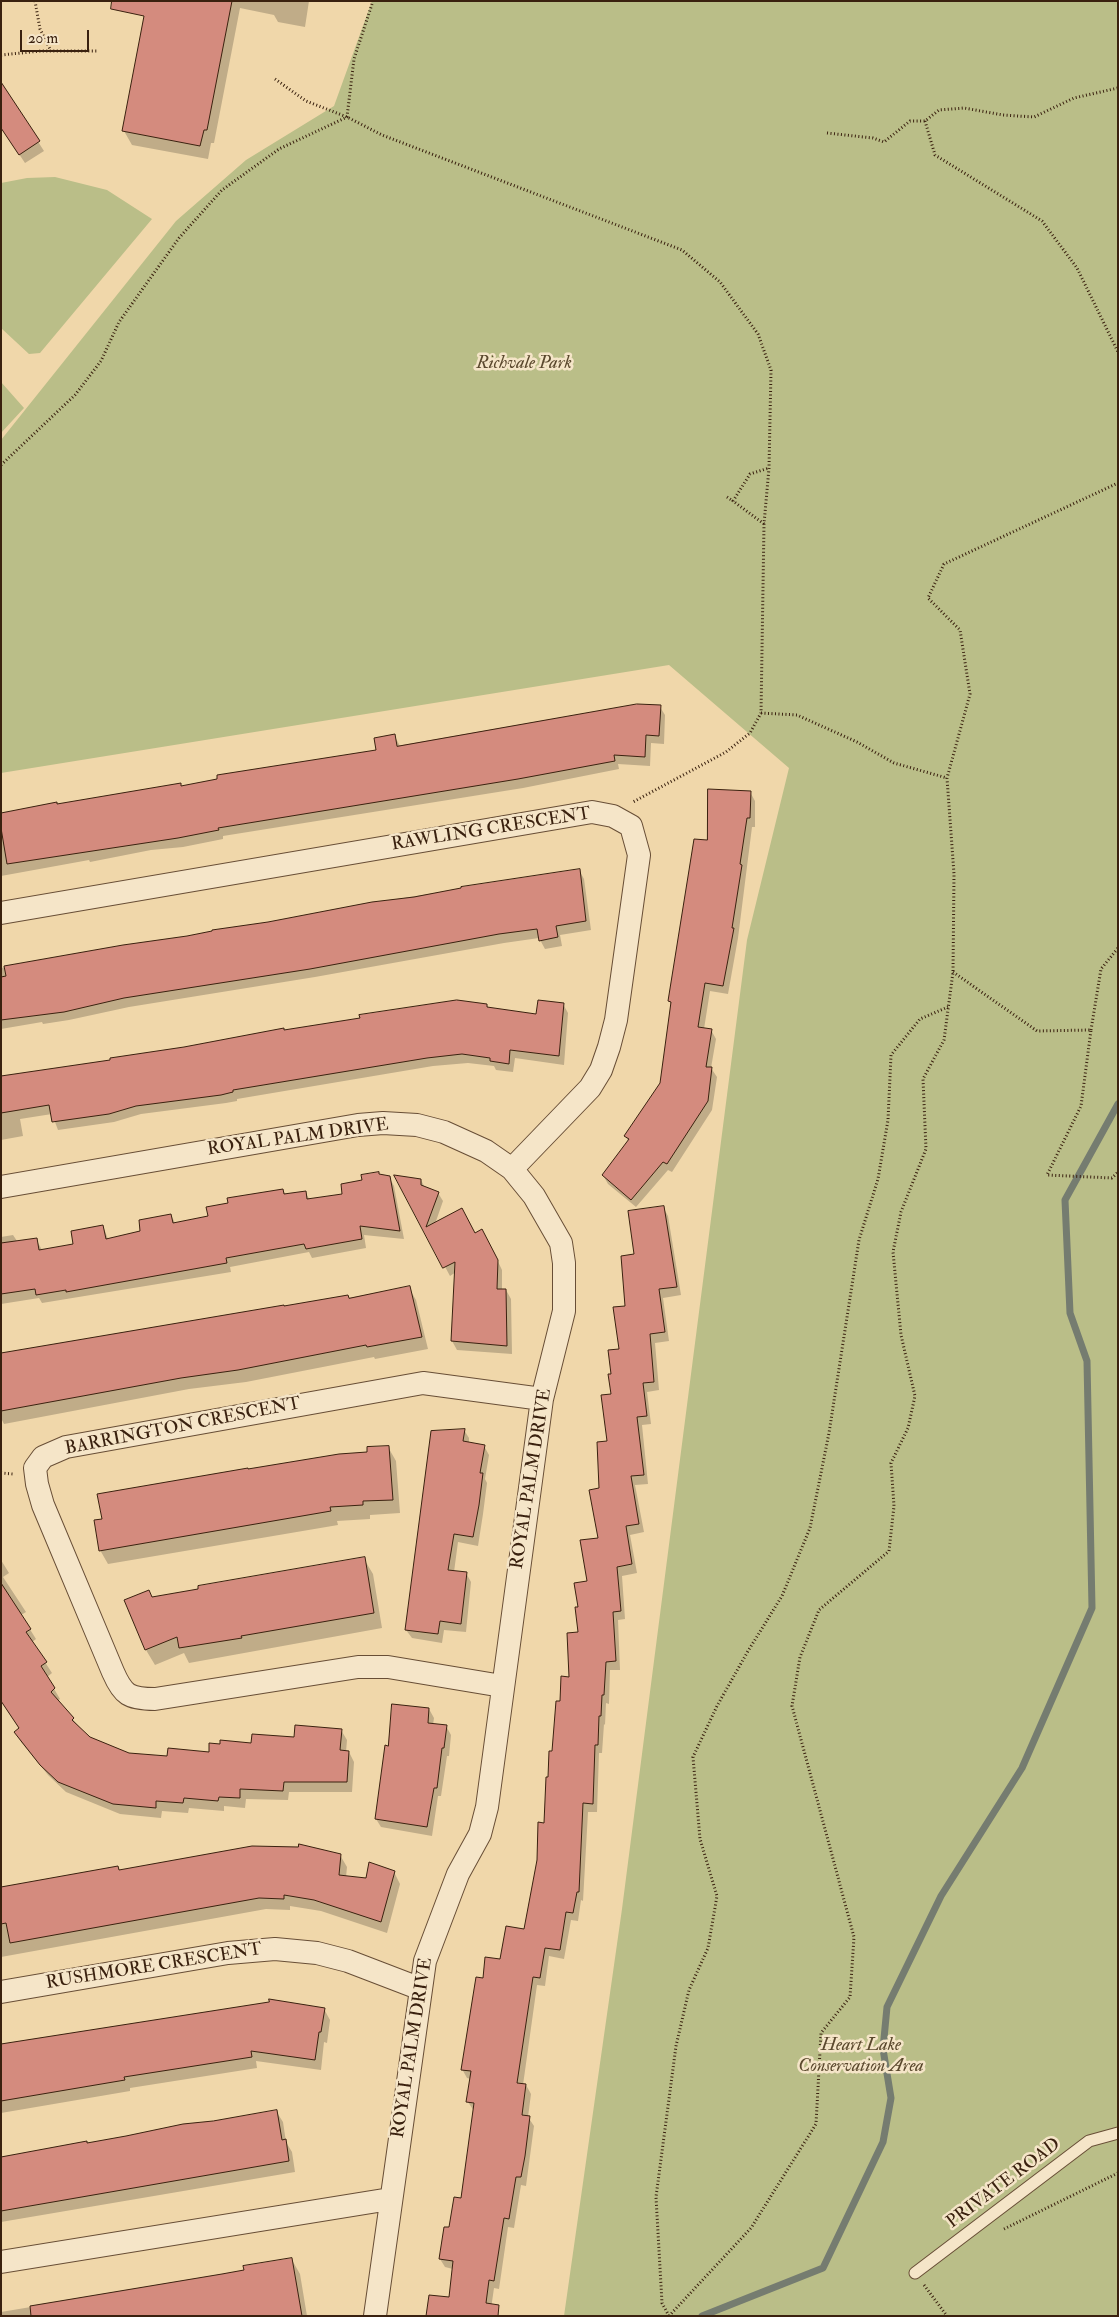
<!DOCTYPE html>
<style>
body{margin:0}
#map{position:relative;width:1119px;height:2317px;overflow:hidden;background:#f0d7aa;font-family:"IM FELL Double Pica",serif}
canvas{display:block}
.frame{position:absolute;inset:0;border:2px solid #3a210f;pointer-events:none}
.scale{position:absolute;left:20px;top:30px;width:69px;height:22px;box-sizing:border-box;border:2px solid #3a210f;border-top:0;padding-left:6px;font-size:15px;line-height:18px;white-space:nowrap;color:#3a210f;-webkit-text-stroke:4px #f5e5c8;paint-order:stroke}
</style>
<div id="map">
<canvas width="1119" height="2317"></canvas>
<div class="frame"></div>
<div class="scale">20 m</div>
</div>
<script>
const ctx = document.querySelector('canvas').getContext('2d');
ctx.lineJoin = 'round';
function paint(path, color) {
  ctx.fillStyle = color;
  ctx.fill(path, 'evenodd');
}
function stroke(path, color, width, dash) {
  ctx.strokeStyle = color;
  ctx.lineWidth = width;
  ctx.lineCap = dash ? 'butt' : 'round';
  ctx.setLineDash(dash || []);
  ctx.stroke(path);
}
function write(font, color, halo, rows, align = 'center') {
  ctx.font = font + ' "IM FELL Double Pica",serif';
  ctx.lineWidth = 5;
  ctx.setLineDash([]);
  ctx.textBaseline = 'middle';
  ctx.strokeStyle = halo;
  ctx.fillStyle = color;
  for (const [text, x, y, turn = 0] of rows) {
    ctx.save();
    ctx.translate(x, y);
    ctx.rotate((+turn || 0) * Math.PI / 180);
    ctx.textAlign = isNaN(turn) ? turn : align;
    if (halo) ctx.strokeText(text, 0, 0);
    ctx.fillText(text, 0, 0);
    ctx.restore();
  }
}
paint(new Path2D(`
 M 372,1 L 1118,1 L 1118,2316 L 564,2316 L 622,1909 L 747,940 L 789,768 L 669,665 L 1,773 L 1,440 L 176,221 L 246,160 L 334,106 Z
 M 55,177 L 107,190 L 152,219 L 40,353 L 29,354 L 1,328 L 1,183 L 27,178 Z
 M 1,382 L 24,408 L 1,433 Z`), '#babe88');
paint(new Path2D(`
 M 147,1 L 309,1 L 305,27 L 278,22 L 274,15 L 240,8 L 214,143 L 211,143 L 208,159 L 132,145 L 124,131 Z
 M 1,84 L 44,151 L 25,163 L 1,127 Z
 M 660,707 L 665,715 L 664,744 L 651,743 L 650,766 L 618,764 L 619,769 L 523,788 L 223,836 L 223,839 L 183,847 L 151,850 L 90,862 L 89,860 L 1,876 L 1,814 L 181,787 L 377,751 L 394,735 L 400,746 Z
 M 750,792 L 755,801 L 755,827 L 752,827 L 738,938 L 728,994 L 710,991 L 704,1029 L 711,1030 L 716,1039 L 711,1068 L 717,1077 L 712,1110 L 672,1172 L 668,1170 L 636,1207 L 608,1184 L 603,1175 L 629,1142 L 625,1136 L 661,1084 L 671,1005 L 670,1001 L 708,842 Z
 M 579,870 L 584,879 L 591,930 L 560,935 L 562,946 L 545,949 L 539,938 L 504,943 L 315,977 L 129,1007 L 69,1020 L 43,1024 L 42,1022 L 1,1029 L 1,968 L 123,946 L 187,938 L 233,927 L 269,923 L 372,903 Z
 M 563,1004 L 568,1013 L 564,1065 L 515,1058 L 513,1072 L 496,1070 L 494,1066 L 468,1063 L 433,1066 L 237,1099 L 237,1101 L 226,1103 L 141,1114 L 114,1122 L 58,1130 L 52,1114 L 20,1119 L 23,1136 L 1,1140 L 1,1077 L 111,1061 L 285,1031 L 487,1005 L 489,1009 L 537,1015 Z
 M 379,1176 L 389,1177 L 394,1186 L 404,1239 L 364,1235 L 366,1248 L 312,1258 L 309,1252 L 230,1267 L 231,1272 L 42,1303 L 39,1298 L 1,1304 L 1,1237 L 13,1235 L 17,1241 L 36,1239 L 42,1250 L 74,1245 L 103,1226 L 108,1239 L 142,1232 L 171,1215 L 175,1223 L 209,1217 L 283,1190 L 286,1195 L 305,1192 L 310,1200 L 344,1195 Z
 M 397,1177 L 421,1180 L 425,1188 L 438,1193 L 443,1201 L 435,1224 L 487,1239 L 502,1270 L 502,1290 L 506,1290 L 511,1299 L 512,1354 L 457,1350 L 452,1341 L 456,1272 L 450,1276 Z
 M 663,1207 L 668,1216 L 681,1295 L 663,1298 L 669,1341 L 655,1343 L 659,1390 L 647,1392 L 651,1424 L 642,1425 L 648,1484 L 635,1485 L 644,1532 L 630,1535 L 637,1573 L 622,1576 L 625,1619 L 618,1620 L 620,1670 L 610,1670 L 609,1704 L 606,1703 L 605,1725 L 604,1724 L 602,1753 L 599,1753 L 597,1812 L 588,1812 L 583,1901 L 581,1900 L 578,1921 L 571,1920 L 564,1959 L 549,1956 L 545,1986 L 537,1985 L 523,2085 L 526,2085 L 531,2094 L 528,2117 L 534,2126 L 526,2186 L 521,2185 L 514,2228 L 508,2227 L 499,2289 L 494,2288 L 490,2316 L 450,2299 L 453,2269 L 445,2267 L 440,2259 L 462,2199 L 474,2111 L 468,2102 L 471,2079 L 467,2078 L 462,2069 L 484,1979 L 525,1931 L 545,1824 L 549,1779 L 561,1702 L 570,1678 L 580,1633 L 579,1608 L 588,1582 L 599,1539 L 600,1489 L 608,1442 L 613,1375 L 620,1350 L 635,1256 Z
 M 409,1288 L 416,1300 L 428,1349 L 375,1359 L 374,1357 L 246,1382 L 189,1389 L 4,1424 L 1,1418 L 1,1354 L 284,1308 L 349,1299 Z
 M 464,1430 L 469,1438 L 469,1444 L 484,1446 L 489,1455 L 485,1479 L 487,1483 L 483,1514 L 478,1546 L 458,1542 L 454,1572 L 466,1573 L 471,1582 L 466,1632 L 444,1630 L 442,1643 L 412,1638 L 406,1630 Z
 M 388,1447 L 396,1461 L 400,1513 L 370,1515 L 370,1519 L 337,1521 L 338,1525 L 108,1564 L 100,1550 L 248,1471 L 369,1453 Z
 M 364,1559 L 373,1574 L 382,1628 L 189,1663 L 184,1653 L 155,1665 L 146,1650 L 126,1601 L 152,1598 Z
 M 1,1560 L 9,1573 L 3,1577 L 26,1612 L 21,1615 L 36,1639 L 32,1642 L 52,1673 L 47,1677 L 60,1699 L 57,1701 L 89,1738 L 129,1754 L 168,1757 L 210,1753 L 341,1730 L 347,1740 L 346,1752 L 349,1752 L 354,1762 L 352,1792 L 289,1792 L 288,1800 L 246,1799 L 245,1808 L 224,1806 L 224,1811 L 189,1808 L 188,1813 L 162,1811 L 161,1818 L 120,1814 L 66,1792 L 48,1775 L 21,1742 L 15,1732 L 20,1729 L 1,1690 Z
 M 429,1709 L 434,1718 L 433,1725 L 446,1726 L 451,1735 L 449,1756 L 447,1756 L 441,1796 L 438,1796 L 432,1836 L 381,1827 L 376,1819 L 389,1747 Z
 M 340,1855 L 347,1867 L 346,1877 L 367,1880 L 394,1872 L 400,1884 L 387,1933 L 321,1911 L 290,1906 L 290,1910 L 266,1909 L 1,1957 L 1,1888 L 118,1868 L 120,1871 Z
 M 324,2009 L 330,2020 L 327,2043 L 324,2042 L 321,2070 L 256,2061 L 257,2068 L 130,2088 L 130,2091 L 1,2113 L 1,2045 Z
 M 276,2111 L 283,2122 L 286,2142 L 292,2152 L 295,2172 L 1,2222 L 1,2158 Z
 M 292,2260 L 300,2274 L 307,2316 L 1,2316 L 1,2312 L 222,2275 Z`), '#0003');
stroke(new Path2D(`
 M 702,2316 L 823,2268 L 883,2142 L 891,2098 L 883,2049 L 887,2007 L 941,1896 L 1022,1768 L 1092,1608 L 1087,1361 L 1070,1313 L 1065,1200 L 1118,1104`), '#757c70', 7);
const building = new Path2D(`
 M 112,1 L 232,1 L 207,130 L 204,130 L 200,146 L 122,131 L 144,16 L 111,9 Z
 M 1,82 L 40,141 L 19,155 L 1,128 Z
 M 637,704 L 661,705 L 659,736 L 646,735 L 645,757 L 614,755 L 615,761 L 518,779 L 218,828 L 219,830 L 178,838 L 7,864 L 1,828 L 1,813 L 57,802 L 57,804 L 181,783 L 181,786 L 217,779 L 217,775 L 376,750 L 374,738 L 395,734 L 397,746 Z
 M 708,789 L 751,791 L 750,818 L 747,818 L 740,864 L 742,865 L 732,928 L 734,928 L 723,986 L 705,983 L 698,1027 L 712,1029 L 706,1067 L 712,1067 L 708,1101 L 667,1164 L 663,1162 L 631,1200 L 602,1175 L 629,1139 L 624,1136 L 660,1083 L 671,1002 L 668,1001 L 694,839 L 707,840 Z
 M 580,869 L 586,921 L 556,926 L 558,937 L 539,941 L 537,929 L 499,934 L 310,969 L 124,998 L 64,1012 L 1,1020 L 1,977 L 6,976 L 4,966 L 123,945 L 187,936 L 212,931 L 212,930 L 268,922 L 372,902 L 414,897 L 461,888 L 461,887 Z
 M 457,1000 L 487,1004 L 487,1007 L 536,1014 L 538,1000 L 564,1003 L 559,1056 L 510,1050 L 509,1064 L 490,1061 L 490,1058 L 462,1054 L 427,1058 L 233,1090 L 233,1092 L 221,1095 L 136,1106 L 109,1114 L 52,1122 L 49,1105 L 1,1113 L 1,1076 L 110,1060 L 110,1058 L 184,1047 L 284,1028 L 284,1030 L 360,1018 L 359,1015 Z
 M 379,1172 L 379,1174 L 390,1176 L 400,1231 L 360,1226 L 362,1239 L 306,1249 L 304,1244 L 276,1249 L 226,1258 L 227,1263 L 66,1292 L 66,1290 L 36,1295 L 35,1289 L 1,1294 L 1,1243 L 37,1238 L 39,1250 L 73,1244 L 71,1231 L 103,1225 L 106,1239 L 140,1231 L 139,1220 L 171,1214 L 173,1223 L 208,1216 L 206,1207 L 228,1203 L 227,1198 L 283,1189 L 284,1194 L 306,1191 L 307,1199 L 342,1194 L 341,1184 L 362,1180 L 361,1175 Z
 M 394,1175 L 421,1179 L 421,1185 L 439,1192 L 426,1227 L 462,1208 L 475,1233 L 482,1229 L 498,1260 L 497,1289 L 506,1289 L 507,1346 L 451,1341 L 455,1262 L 443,1268 Z
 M 664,1206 L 677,1287 L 659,1289 L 665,1332 L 650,1334 L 654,1382 L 643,1383 L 647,1416 L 637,1417 L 644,1475 L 631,1476 L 639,1524 L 626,1526 L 632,1564 L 617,1567 L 621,1611 L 613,1612 L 616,1661 L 606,1662 L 604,1695 L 602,1695 L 601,1716 L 599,1716 L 598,1745 L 595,1745 L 593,1804 L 583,1803 L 579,1892 L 577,1892 L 573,1913 L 566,1912 L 560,1950 L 545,1948 L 540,1978 L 533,1977 L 517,2083 L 526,2084 L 522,2115 L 530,2116 L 525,2156 L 521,2177 L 516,2177 L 509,2219 L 504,2218 L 494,2281 L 489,2280 L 486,2303 L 499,2305 L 498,2316 L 426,2316 L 429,2295 L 449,2297 L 453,2261 L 439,2259 L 444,2227 L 449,2227 L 454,2197 L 461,2198 L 474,2103 L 466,2102 L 471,2071 L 461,2070 L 476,1977 L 483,1978 L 485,1957 L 500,1959 L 506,1926 L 524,1929 L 537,1860 L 538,1822 L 544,1823 L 546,1777 L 548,1777 L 549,1751 L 552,1751 L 556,1701 L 560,1701 L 561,1676 L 569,1677 L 567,1633 L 578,1632 L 575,1607 L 578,1607 L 574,1583 L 587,1581 L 580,1540 L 598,1538 L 589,1490 L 599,1488 L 597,1442 L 607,1441 L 601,1395 L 611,1394 L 608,1374 L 611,1374 L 608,1350 L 619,1349 L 613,1307 L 625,1306 L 621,1256 L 634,1254 L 628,1211 Z
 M 410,1286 L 422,1337 L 367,1347 L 366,1345 L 238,1370 L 181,1378 L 1,1411 L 1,1353 L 284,1305 L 284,1306 L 348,1295 L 349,1298 Z
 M 465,1429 L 463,1441 L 485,1445 L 480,1473 L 483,1473 L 479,1505 L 473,1537 L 454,1534 L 448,1570 L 467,1572 L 461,1624 L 440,1621 L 438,1634 L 405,1630 L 431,1431 Z
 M 389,1446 L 393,1500 L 363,1501 L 363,1505 L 330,1507 L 331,1511 L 99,1551 L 94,1520 L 102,1519 L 97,1494 L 248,1468 L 248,1469 L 339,1454 L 367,1452 L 367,1447 Z
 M 365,1557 L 374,1613 L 241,1636 L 242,1638 L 179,1648 L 177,1637 L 145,1650 L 124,1600 L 149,1590 L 152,1597 L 198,1589 L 198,1586 Z
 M 1,1583 L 31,1629 L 26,1632 L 47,1662 L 41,1666 L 55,1688 L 51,1692 L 74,1718 L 72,1720 L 90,1737 L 129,1753 L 167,1756 L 168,1748 L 209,1752 L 209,1743 L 220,1744 L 220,1740 L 251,1743 L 252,1734 L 294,1737 L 295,1725 L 342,1729 L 340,1750 L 349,1751 L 347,1782 L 284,1782 L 283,1791 L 240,1789 L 240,1798 L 219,1797 L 218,1801 L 184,1798 L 183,1803 L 156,1801 L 156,1808 L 113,1804 L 58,1782 L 40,1765 L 14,1732 L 19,1728 L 1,1701 Z
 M 392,1704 L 429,1708 L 428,1723 L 447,1725 L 444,1748 L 442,1748 L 437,1788 L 434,1788 L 427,1827 L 375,1819 L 385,1745 L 388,1746 Z
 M 299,1844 L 341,1854 L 339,1875 L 366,1878 L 369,1862 L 395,1871 L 381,1922 L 314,1900 L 284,1895 L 284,1899 L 259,1898 L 10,1943 L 6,1923 L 1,1924 L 1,1887 L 118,1866 L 119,1870 L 252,1846 L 298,1847 Z
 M 269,1999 L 325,2008 L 321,2032 L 319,2032 L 315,2060 L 251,2051 L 252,2057 L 124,2077 L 125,2080 L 1,2101 L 1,2044 L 269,2002 Z
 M 277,2110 L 282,2140 L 286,2139 L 289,2161 L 1,2211 L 1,2157 L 87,2141 L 87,2143 L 126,2136 L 183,2124 L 213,2121 Z
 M 292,2258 L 302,2316 L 31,2316 L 30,2306 L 222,2274 L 244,2270 L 243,2266 Z`);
paint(building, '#d48b7e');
stroke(building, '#3a210f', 1);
const lane = new Path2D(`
 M 915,2273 L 1089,2141 L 1118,2133`);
const street = new Path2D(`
 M 1,913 L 592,812 L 613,816 L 631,826 L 639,855 L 616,1020 L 609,1047 L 601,1070 L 590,1088 L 512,1169
 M 1,1187 L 358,1125 L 383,1123 L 417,1125 L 444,1132 L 486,1151 L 512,1169 L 534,1196 L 561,1243 L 564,1263 L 564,1311 L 542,1399 L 487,1807 L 480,1834 L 458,1874 L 425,1961 L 375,2316
 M 502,1686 L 388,1667 L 358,1667 L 155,1699 C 129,1699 123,1695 113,1672 L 43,1505 L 37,1484 L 35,1468 L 43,1457 L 66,1447 L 423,1383 L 542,1399
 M 1,1992 L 228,1953 L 275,1949 L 317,1953 L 348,1961 L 421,1989
 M 1,2262 L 390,2199`);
stroke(lane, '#684e36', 13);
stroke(street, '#684e36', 24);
stroke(new Path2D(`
 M 35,1 L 40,29 L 51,51
 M 1,55 L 41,51 L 97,51
 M 275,79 L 306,101 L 347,117 L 382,135 L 682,250 L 720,282 L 758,334 L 771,370 L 769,468 L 764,524 L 761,713 L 750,733 L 726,752 L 633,802
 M 925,121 L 935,155 L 1042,221 L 1077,268 L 1118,352
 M 827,133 L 873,138 L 884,142 L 910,121 L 925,121 L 939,110 L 964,108 L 1003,115 L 1034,117 L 1074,98 L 1118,88
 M 1,465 L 75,395 L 101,361 L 119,322 L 179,238 L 222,190 L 279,149 L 347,117 L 354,59 L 373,1
 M 727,497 L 733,501
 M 764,524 L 733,501 L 750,474 L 769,468
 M 761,713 L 797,715 L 857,742 L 894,763 L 947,778
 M 953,972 L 1037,1031 L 1091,1030 L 1081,1106 L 1047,1175 L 1112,1178 L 1118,1172
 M 1091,1030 L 1101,969 L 1118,948
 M 1,1473 L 13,1474
 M 1004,2229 L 1118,2173
 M 924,2285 L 947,2316
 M 669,2316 L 751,2228 L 816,2124 L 821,2033 L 850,1997 L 854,1937 L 792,1706 L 800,1657 L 819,1610 L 889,1551 L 894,1506 L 891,1463 L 908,1428 L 915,1396 L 901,1335 L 893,1252 L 901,1212 L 926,1149 L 923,1079 L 944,1040 L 953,972 L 954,874 L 947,778 L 970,694 L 960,630 L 928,598 L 944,564 L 1118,483
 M 669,2316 L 662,2303 L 656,2197 L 676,2046 L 689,1990 L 708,1948 L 717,1896 L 700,1839 L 693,1757 L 717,1706 L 748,1651 L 782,1596 L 810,1528 L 829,1433 L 859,1240 L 878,1179 L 888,1120 L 891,1055 L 920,1019 L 948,1007`), '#3a210f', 3, [1, 2.5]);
stroke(lane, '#f5e5c8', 11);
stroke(street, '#f5e5c8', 22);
write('italic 18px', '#5a482d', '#f5e5c8', [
 ["Richvale Park",524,364],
 ["Heart Lake",861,2046],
 ["Conservation Area",861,2067]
]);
write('18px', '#3a210f', '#f5e5c8', [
 ["RAWLING CRESCENT",491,830,-9],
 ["ROYAL PALM DRIVE",298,1138,-8],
 ["BARRINGTON CRESCENT",183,1427,-11],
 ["ROYAL PALM DRIVE",532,1479,-81],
 ["RUSHMORE CRESCENT",154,1967,-9],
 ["ROYAL PALM DRIVE",413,2048,-81],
 ["PRIVATE ROAD",1004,2184,-37]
]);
</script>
